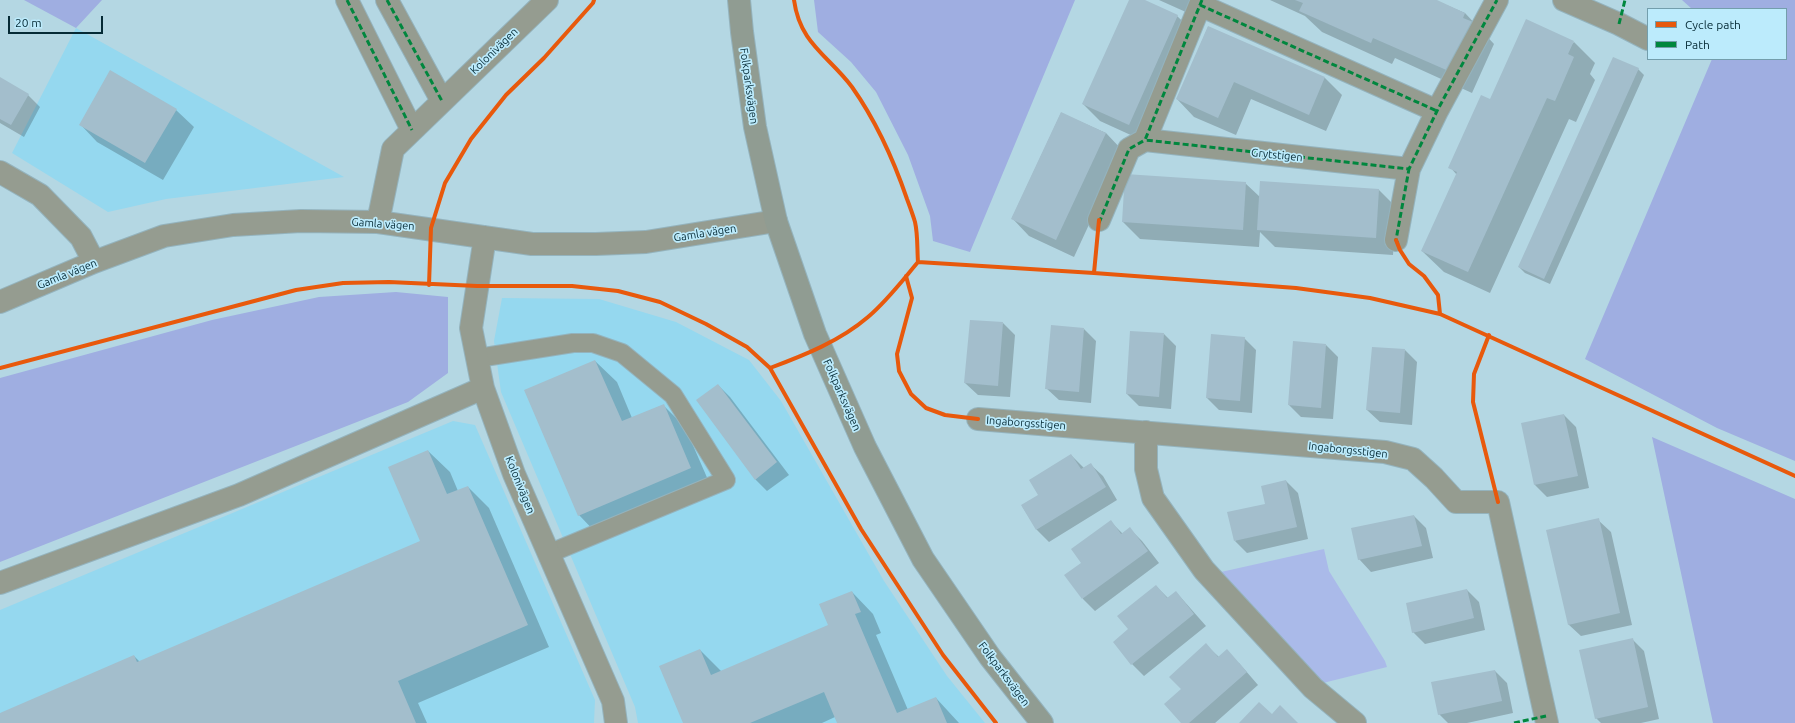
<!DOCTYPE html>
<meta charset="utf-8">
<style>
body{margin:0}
#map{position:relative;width:1795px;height:723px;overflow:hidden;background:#b4d7e3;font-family:Ubuntu,sans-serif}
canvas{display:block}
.legend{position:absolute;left:1647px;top:8px;width:140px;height:52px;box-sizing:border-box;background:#bcebfc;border:1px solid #739eac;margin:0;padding:5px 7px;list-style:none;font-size:12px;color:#052a35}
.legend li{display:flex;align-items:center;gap:8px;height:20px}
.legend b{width:20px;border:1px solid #739eac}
.scale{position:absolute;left:8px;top:16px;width:95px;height:18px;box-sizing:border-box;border:2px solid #052a35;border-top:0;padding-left:5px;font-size:12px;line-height:14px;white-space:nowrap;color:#052a35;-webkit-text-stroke:3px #bcebfc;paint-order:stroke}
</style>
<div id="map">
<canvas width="1795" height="723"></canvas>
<ul class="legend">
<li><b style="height:5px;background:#e8590c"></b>Cycle path</li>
<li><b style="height:5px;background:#00873e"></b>Path</li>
</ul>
<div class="scale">20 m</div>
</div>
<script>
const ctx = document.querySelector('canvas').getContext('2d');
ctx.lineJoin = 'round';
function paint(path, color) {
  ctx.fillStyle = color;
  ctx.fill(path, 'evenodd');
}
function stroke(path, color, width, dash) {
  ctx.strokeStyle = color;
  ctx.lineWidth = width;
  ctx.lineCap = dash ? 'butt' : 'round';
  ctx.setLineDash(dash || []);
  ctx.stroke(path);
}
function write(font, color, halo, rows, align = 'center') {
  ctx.font = font + ' Ubuntu,sans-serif';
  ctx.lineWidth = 3.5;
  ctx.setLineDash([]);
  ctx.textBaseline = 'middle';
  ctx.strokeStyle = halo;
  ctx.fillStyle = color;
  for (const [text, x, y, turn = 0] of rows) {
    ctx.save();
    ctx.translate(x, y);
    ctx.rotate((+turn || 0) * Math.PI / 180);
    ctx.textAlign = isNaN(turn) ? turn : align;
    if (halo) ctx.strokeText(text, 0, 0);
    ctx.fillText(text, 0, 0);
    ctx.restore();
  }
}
paint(new Path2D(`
 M 76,28 L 344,177 L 166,199 L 108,212 L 12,153 Z
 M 502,298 L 599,299 L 676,322 L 749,360 L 781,401 L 884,581 L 947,676 L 985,723 L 638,723 L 635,707 L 501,392 L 494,341 Z
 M 453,421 L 475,425 L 595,700 L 594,723 L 0,723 L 0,610 Z`), '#95d8ef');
paint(new Path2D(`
 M 1324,549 L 1329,571 L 1385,661 L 1387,667 L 1323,683 L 1221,572 Z`), '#aabae9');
paint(new Path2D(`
 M 24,0 L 102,0 L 76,28 Z
 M 814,0 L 1075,0 L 970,252 L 933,241 L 930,216 L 908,155 L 876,92 L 851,62 L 818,32 Z
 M 1682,0 L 1795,0 L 1795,461 L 1717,428 L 1585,359 L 1712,59 L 1786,59 L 1786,9 L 1692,9 Z
 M 396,292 L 448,297 L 448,373 L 408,402 L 0,562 L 0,378 L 212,320 L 319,297 Z
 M 1652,437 L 1795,499 L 1795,723 L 1713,723 Z`), '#9faee1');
paint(new Path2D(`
 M 1130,0 L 1142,0 L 1177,16 L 1195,33 L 1146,142 L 1100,121 L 1083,104 Z
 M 1159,0 L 1194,0 L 1188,13 Z
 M 1270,0 L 1435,0 L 1465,13 L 1494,44 L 1472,93 L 1395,58 L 1392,64 L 1322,32 L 1305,16 Z
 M 1208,27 L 1325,78 L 1342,95 L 1326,131 L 1251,99 L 1236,135 L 1194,117 L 1177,99 Z
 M 1574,42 L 1595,63 L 1590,74 L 1595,80 L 1576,122 L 1569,119 L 1490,293 L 1444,272 L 1422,251 L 1457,175 L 1450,167 Z
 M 1638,69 L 1644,75 L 1550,284 L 1525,273 L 1519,267 Z
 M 0,78 L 28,95 L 40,107 L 24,137 L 0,123 Z
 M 176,110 L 194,127 L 163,180 L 97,142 L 80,124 Z
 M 1061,113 L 1106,133 L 1123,151 L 1074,257 L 1029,236 L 1012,218 Z
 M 1126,175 L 1245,183 L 1260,197 L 1379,190 L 1396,207 L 1393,255 L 1275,247 L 1260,232 L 1259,247 L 1140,239 L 1123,222 Z
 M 1003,323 L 1015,335 L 1010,397 L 978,395 L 965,383 Z
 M 1084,329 L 1096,341 L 1091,403 L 1059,400 L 1046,388 Z
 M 1164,334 L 1176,346 L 1171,409 L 1139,406 L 1127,394 Z
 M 1244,338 L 1256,350 L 1252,413 L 1219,410 L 1207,398 Z
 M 1326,345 L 1338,357 L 1333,419 L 1301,417 L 1289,405 Z
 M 1405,350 L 1417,362 L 1412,425 L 1380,422 L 1367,410 Z
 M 595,361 L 617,382 L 632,418 L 663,405 L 685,427 L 712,489 L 600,537 L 579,515 Z
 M 718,385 L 730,397 L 789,475 L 767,491 L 755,479 Z
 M 1564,415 L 1576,427 L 1589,488 L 1547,497 L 1535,485 L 1522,424 Z
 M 428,451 L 450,472 L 458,491 L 468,487 L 489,508 L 549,647 L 418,703 L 427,723 L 0,723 L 0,714 L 134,656 L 140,662 L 421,542 Z
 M 1071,455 L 1084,468 L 1090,464 L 1103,476 L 1117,500 L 1049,542 L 1037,530 L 1022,506 L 1039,495 Z
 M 1286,481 L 1298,493 L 1308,539 L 1247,553 L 1235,541 Z
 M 1414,516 L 1426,528 L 1433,558 L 1371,572 L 1359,559 Z
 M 1598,520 L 1611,532 L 1632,625 L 1581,636 L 1568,624 Z
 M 1111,522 L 1123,534 L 1130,529 L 1142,541 L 1159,563 L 1095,611 L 1083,599 L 1082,564 Z
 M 1156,586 L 1169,599 L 1176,592 L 1206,626 L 1144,676 L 1132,664 Z
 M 1467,590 L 1479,602 L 1485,630 L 1425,644 L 1413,632 Z
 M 852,592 L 873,614 L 881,633 L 876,635 L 908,710 L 936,698 L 959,723 L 838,723 L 835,717 L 822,723 L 684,723 L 700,650 L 722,672 L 829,626 Z
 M 1632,639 L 1644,651 L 1659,719 L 1641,723 L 1601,723 L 1596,718 Z
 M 1206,645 L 1219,657 L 1239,663 L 1258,685 L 1215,723 L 1182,723 L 1182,689 Z
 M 1495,671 L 1507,683 L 1513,713 L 1467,723 L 1448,723 L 1439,714 Z`), '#0003');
paint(new Path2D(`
 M 1129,0 L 1145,0 L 1178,15 L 1129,125 L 1082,104 Z
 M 1295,0 L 1437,0 L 1465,13 L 1463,18 L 1473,22 L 1451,72 L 1373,38 L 1371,43 L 1299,11 L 1303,3 Z
 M 1526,19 L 1574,41 L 1568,54 L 1574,57 L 1555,101 L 1547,98 L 1468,272 L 1421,251 L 1457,172 L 1448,168 L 1481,95 L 1490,99 Z
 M 1208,26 L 1325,77 L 1309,115 L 1234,82 L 1218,118 L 1176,99 Z
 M 1613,57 L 1639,68 L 1544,279 L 1518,267 Z
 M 110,70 L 177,109 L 145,163 L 79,125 Z
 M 0,77 L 29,94 L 11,125 L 0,119 Z
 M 1061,112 L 1106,133 L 1056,240 L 1011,219 Z
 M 1125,174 L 1246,182 L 1243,230 L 1122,222 Z
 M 1260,181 L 1379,189 L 1376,238 L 1257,230 Z
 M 970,320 L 1003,322 L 998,386 L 964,383 Z
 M 1051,325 L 1084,328 L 1079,392 L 1045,389 Z
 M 1130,331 L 1164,333 L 1159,397 L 1126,394 Z
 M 1211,334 L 1245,337 L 1240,401 L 1206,398 Z
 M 1293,341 L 1326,344 L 1321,408 L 1288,405 Z
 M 1372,347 L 1405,349 L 1400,413 L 1366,410 Z
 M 595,360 L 622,421 L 664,404 L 691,468 L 578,516 L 524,390 Z
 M 718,384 L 777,462 L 755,480 L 696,400 Z
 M 1564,414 L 1578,476 L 1534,485 L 1521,423 Z
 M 428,450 L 447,494 L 468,486 L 528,625 L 398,681 L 416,723 L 0,723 L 0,713 L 134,655 L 137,662 L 420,541 L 388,467 Z
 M 1071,454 L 1081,469 L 1091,463 L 1106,487 L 1036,530 L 1021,505 L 1038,495 L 1029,480 Z
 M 1286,480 L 1297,527 L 1234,541 L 1227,512 L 1265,504 L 1261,486 Z
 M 1414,515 L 1422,546 L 1358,560 L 1351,528 Z
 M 1599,518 L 1620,613 L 1568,625 L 1546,530 Z
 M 1111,520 L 1121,534 L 1130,527 L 1148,551 L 1082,599 L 1064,575 L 1081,563 L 1071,549 Z
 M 1156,585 L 1167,598 L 1176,591 L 1194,614 L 1131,665 L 1113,642 L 1128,629 L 1117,616 Z
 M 1467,589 L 1474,618 L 1412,633 L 1406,603 Z
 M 852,591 L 861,612 L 855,614 L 897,713 L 936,697 L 947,723 L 837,723 L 824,692 L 750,723 L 683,723 L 659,666 L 700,649 L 711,675 L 828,625 L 819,604 Z
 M 1633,638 L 1648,707 L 1595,719 L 1579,650 Z
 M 1206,643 L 1218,657 L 1227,649 L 1247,672 L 1189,723 L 1181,723 L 1164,704 L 1181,689 L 1169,677 Z
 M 1495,670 L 1502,701 L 1438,715 L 1431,682 Z
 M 1259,702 L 1272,714 L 1280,705 L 1298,723 L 1239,723 Z`), '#a3becc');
const lane = new Path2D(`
 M 478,358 L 573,343 L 593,343 L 622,353 L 673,395 L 726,480 L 548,554`);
const street = new Path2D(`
 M 347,0 L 412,130
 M 387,0 L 442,101
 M 1202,0 L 1145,140 L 1409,169 L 1437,111 L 1497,0
 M 1564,0 L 1619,24 L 1648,39
 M 1200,5 L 1437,111
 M 0,172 L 40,195 L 81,237 L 94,262
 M 1099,220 L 1129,149 L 1145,140
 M 378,222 L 393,149 L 547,0
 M 485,237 L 471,328 L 483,388 L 514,474 L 613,701 L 616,723
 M 1396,240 L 1409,169
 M 0,302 L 94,262 L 164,236 L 233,225 L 301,221 L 378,222 L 532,244 L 596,244 L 646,242 L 776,221
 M 978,419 L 1385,452 L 1413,459 L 1434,478 L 1456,502 L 1498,502 L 1547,723
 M 1146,432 L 1146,469 L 1153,498 L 1204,570 L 1313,688 L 1355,723
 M 0,583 L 239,495 L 483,388`);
const secondary = new Path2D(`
 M 739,0 L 742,32 L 755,127 L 776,221 L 815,334 L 865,447 L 923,559 L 990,657 L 1042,723`);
stroke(lane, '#94b3bd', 20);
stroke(street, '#94b3bd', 24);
stroke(secondary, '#94b3bd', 24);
stroke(lane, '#959c90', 18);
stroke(street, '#959c90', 22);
stroke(secondary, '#909c92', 22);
stroke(new Path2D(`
 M 347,0 L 412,130
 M 387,0 L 442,101
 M 1202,0 L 1145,140 L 1409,169 L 1437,111 L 1497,0
 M 1200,5 L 1437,111
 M 1619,24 L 1625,0
 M 1099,223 L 1129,149 L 1145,140
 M 1398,244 L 1396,240 L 1409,169
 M 1514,723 L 1546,716`), '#00873e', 3, [6, 3]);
stroke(new Path2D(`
 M 1396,240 L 1400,250 L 1409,264 L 1424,276 L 1438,295 L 1440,314
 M 918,262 L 1094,273 L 1296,288 L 1370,298 L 1440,314 L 1795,476
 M 1094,273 L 1099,220
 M 906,276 L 912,298 L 897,354 L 899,371 L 911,394 L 926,408 L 945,415 L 978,419
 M 429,285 L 431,228 L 445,183 L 471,139 L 506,95 L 544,58 L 593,3 L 594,0
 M 1489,335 L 1474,374 L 1473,402 L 1498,502
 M 0,368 L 296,290 L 343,283 L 389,282 L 477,286 L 572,286 L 618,291 L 660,302 L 706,324 L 747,347 L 770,368 L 861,529 L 943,655 L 996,723
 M 770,368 C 805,355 840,341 868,317 C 887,301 902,281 918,262 C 917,249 918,235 915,222 C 913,215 910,207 907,199 C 894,161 876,121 852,87 C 828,55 800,44 794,0`), '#e8590c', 4);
write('11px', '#052a35', '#bcebfc', [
 ["Kolonivägen",494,51,-44],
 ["Folkparksvägen",749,86,82],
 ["Grytstigen",1277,155,6],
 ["Gamla vägen",383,224,4],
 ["Gamla vägen",705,233,-9],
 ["Gamla vägen",67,274,-22],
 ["Folkparksvägen",842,395,66],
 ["Ingaborgsstigen",1026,423,4],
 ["Ingaborgsstigen",1348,450,6],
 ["Kolonivägen",520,485,68],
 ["Folkparksvägen",1004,674,53]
]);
</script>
